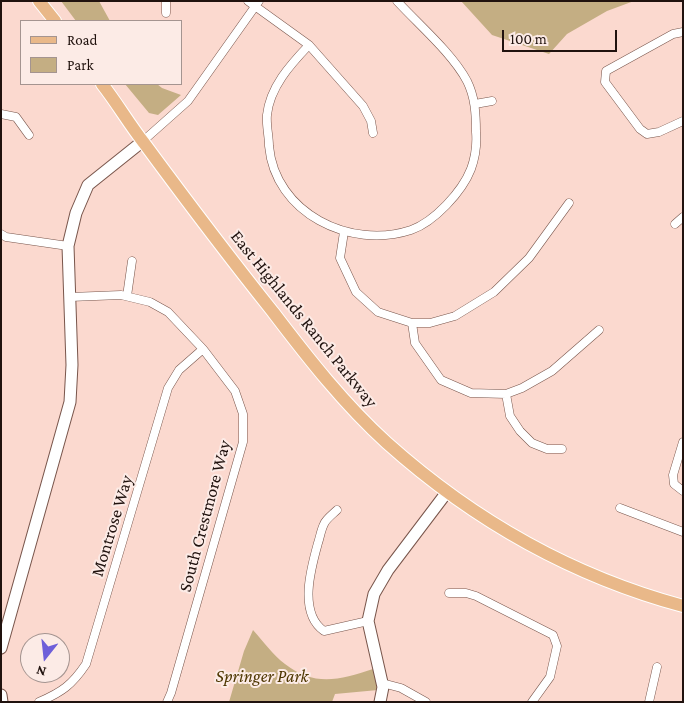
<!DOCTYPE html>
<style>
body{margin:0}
#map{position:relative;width:684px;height:703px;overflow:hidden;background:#fbd9cf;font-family:"Crimson Pro",serif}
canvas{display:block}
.frame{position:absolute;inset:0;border:2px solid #20120e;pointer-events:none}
.legend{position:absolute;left:20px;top:20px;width:162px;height:65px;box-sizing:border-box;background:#fcebe6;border:1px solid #a49490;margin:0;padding:6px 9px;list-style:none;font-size:15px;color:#20120e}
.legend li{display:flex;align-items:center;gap:10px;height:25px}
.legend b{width:25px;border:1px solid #a49490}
.north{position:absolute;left:20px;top:633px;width:50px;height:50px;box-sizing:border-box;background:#fcebe6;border:1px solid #a49490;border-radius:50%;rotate:196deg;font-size:14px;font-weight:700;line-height:20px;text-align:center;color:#20120e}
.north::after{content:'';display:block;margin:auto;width:18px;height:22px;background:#6e5fd9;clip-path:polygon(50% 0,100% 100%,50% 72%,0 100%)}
.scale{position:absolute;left:502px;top:30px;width:115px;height:22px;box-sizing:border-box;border:2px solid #20120e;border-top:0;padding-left:6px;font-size:15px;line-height:18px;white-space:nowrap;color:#20120e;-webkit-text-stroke:4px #fcebe6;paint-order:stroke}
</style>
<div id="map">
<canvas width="684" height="703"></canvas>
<div class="frame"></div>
<ul class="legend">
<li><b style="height:6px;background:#e9b889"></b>Road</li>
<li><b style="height:14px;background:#c4ae83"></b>Park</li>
</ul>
<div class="north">N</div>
<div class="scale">100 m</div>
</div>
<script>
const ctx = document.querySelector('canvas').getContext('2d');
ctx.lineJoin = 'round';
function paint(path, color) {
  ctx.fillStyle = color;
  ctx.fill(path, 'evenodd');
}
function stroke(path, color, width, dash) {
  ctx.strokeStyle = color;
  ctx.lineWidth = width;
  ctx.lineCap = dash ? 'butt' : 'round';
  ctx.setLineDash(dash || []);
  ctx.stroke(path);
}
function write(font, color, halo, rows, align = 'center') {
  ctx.font = font + ' "Crimson Pro",serif';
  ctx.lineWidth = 4;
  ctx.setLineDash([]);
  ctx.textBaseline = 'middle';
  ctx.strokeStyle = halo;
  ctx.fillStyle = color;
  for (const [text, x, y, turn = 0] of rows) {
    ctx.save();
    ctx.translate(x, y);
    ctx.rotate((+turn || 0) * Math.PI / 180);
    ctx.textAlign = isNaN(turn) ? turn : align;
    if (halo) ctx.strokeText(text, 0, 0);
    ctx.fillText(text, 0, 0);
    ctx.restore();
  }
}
paint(new Path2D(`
 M 61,1 L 99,1 L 110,21 L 76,21 Z
 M 461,1 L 634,1 L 607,11 L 567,34 L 549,54 L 492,35 Z
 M 125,84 L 157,84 L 162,88 L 181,95 L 158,115 L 149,113 Z
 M 253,630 C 263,641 273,655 285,664 C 314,687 340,680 373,669 L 378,690 L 335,694 L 332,702 L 229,702 L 244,651 Z`), '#c4ae83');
const street = new Path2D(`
 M 248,1 L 309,45 L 363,106 L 371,121 L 373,133
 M 166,13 L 166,1
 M 683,32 L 673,34 L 606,71 L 605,82 L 640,129 L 647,134 L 659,132 L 683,121
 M 309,45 C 290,65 270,87 267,115 C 266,125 269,136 269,146 C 275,213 350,250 411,230 C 434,222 462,192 471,169 C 475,158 477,144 476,132 C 476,114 475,97 467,81 C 452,53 419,25 397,1
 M 475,104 L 492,101
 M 1,114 L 16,117 L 29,135
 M 143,141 L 188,101 L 259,1
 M 675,224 L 683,217
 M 344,232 L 340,258 L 356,292 L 378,312 L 412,323 L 430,323 L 455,316 L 494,292 L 529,258 L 569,203
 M 1,234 L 6,237 L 68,246
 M 127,296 L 132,261
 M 70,297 L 121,295 L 150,302 L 168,312 L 203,349 L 235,391 L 243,414 L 243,442 L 171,693 L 167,702
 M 412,323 L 415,343 L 441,380 L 471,393 L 506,394 L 522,388 L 552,371 L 599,330
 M 506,394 L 510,416 L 520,431 L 532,443 L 547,449 L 562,449
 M 683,442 L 673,475 L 674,484 L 683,491
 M 620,508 L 683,532
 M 337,510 C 333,514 326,519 324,524 C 321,530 320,537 318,543 C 311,568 298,613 324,631 L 368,621
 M 449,593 L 466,593 L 476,596 L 553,635 L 557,646 L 550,677 L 532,702
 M 382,683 L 401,688 L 426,702
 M 39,702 C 62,692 72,685 86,664 L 168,388 L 179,370 L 203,349
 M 649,702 L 657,667`);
const secondary = new Path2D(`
 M 1,648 L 70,402 L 72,365 L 68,246 L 76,213 L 88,185 L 143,141
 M 1,695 L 2,702
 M 380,702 L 383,687 L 368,621 L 374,594 L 388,570 L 447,492`);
const primary = new Path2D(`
 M 39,1 L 55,21
 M 102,84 C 117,103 129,124 144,143 C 186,200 229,257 273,312 C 308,358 344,404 387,443 C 472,519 572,576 683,606`);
stroke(street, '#78554b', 9);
stroke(secondary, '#78554b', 13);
stroke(primary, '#fff', 14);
stroke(street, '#fff', 8);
stroke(secondary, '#fff', 11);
stroke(primary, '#e9b889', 12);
write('18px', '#20120e', '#fcebe6', [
 ["East Highlands Ranch Parkway",304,319,51],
 ["South Crestmore Way",205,516,-75],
 ["Montrose Way",112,526,-73]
]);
write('italic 18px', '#4d3600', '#fcebe6', [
 ["Springer Park",262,676]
]);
</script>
